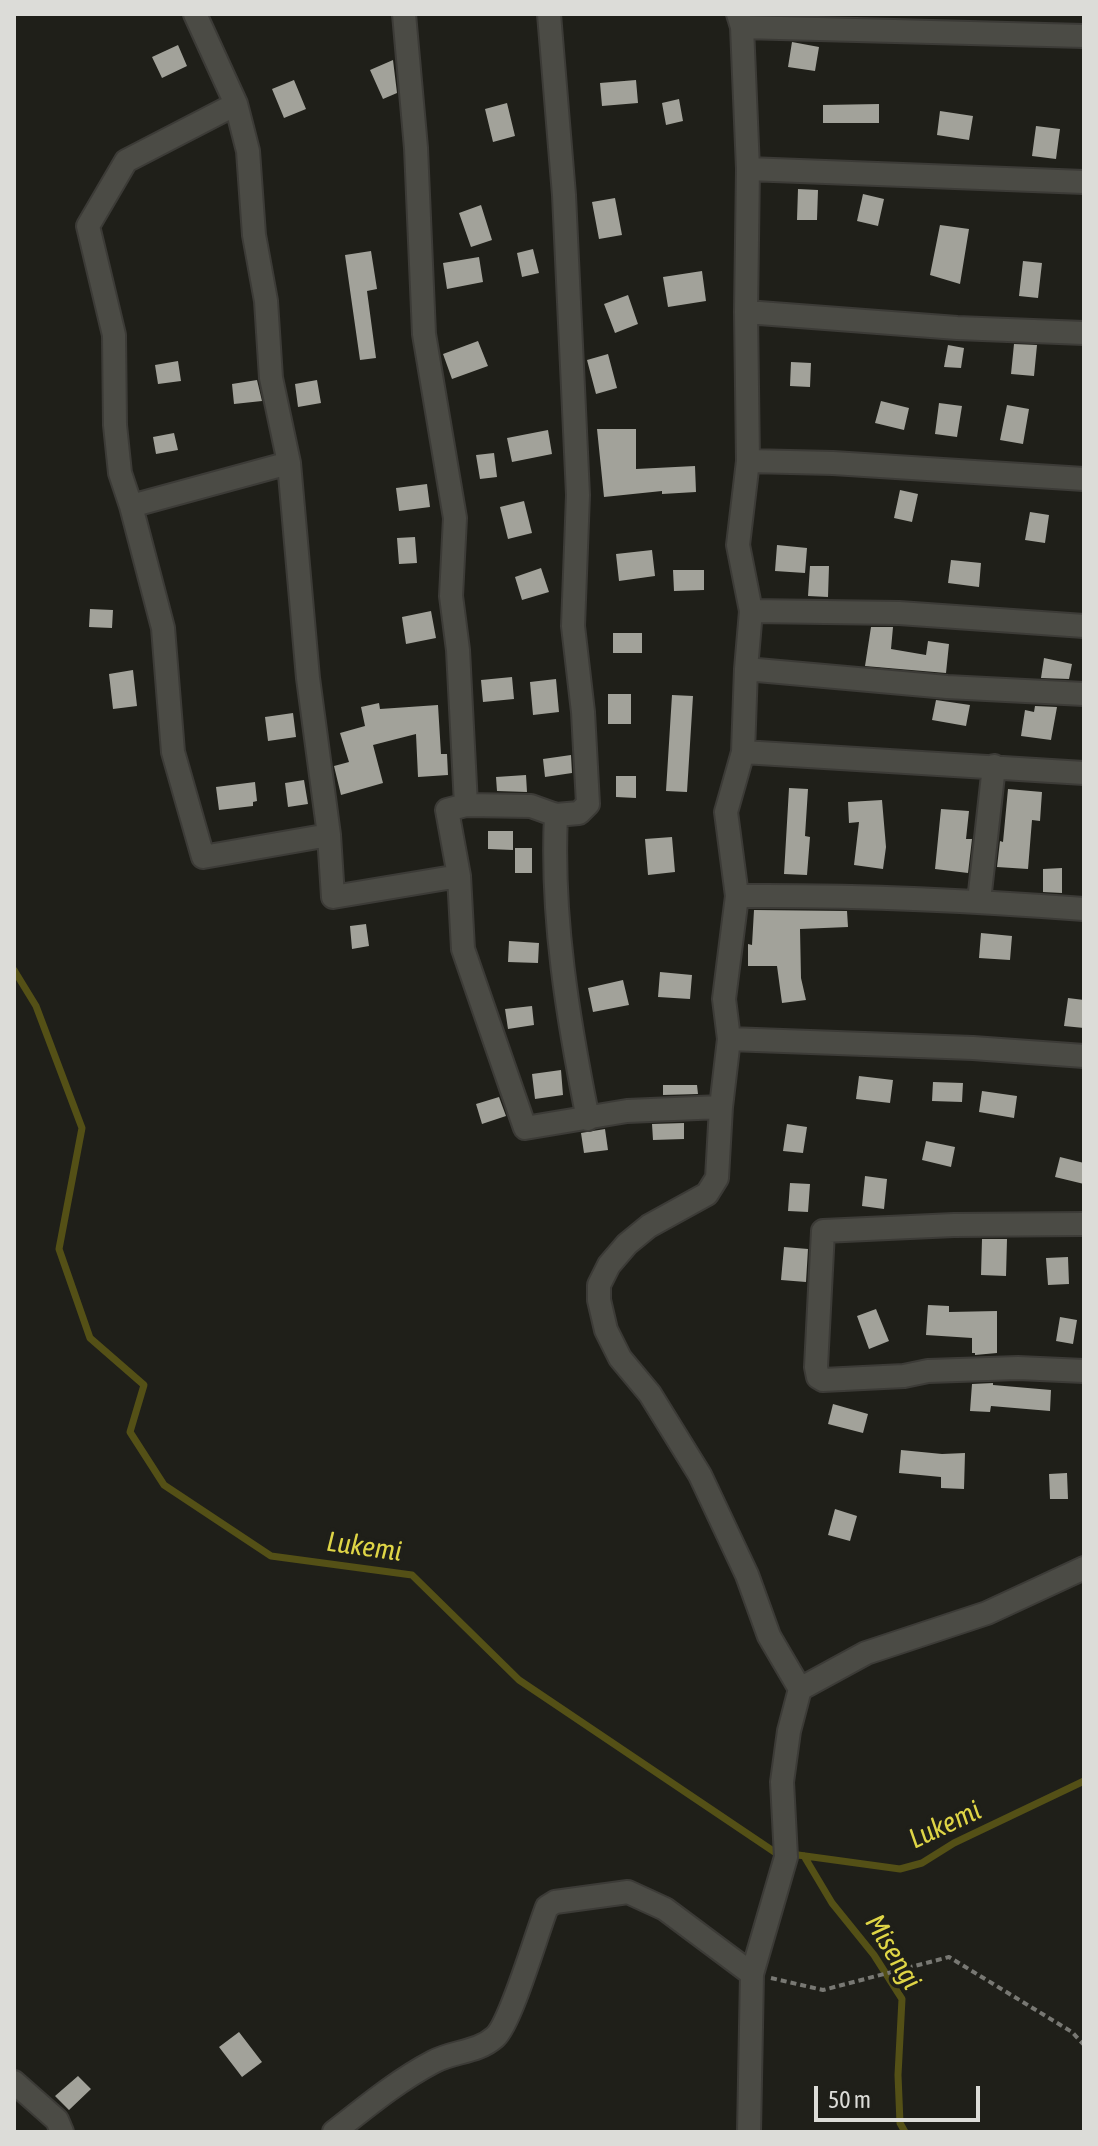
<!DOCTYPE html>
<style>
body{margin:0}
#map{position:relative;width:1098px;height:2146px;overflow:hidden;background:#1f1f19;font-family:"Asap Condensed",sans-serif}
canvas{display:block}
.frame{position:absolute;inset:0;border:16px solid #dcdcd8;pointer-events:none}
.scale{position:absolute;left:814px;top:2086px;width:166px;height:36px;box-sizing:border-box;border:4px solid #dcdcd8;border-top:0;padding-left:10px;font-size:24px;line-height:28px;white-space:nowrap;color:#dcdcd8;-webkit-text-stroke:6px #1f1f19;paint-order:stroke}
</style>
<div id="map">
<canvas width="1098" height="2146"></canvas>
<div class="frame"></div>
<div class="scale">50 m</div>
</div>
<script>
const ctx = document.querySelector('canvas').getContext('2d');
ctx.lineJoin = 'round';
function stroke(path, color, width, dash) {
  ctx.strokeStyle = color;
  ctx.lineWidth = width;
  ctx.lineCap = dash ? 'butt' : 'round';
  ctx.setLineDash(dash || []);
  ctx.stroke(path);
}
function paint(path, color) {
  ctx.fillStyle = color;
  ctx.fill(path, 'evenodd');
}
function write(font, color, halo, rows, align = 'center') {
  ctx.font = font + ' "Asap Condensed",sans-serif';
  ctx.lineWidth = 8;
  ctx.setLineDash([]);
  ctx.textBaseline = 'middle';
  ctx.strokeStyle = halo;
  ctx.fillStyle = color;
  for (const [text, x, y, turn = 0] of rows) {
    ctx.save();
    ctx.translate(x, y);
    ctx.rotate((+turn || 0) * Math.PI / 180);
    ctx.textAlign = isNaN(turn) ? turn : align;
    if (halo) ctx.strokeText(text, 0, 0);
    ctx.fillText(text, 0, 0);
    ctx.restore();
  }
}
stroke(new Path2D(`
 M 14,970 L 36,1006 L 82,1128 L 59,1249 L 90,1338 L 144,1385 L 130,1432 L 164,1485 L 271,1556 L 412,1575 L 519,1680 L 782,1857 L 798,1855 L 900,1869 L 922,1863 L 954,1843 L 1084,1781
 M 804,1856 L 832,1903 L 874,1955 L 902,1999 L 898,2075 L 900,2123 L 905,2132`), '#545016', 7);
paint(new Path2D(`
 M 792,42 L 819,47 L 815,71 L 788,67 Z
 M 178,45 L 187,66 L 162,78 L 152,57 Z
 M 393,60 L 397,93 L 383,99 L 370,70 Z
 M 294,80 L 306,109 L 284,118 L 272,89 Z
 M 636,80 L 638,103 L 602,106 L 600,83 Z
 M 679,99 L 683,121 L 666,125 L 662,103 Z
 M 507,103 L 515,136 L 493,142 L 485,109 Z
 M 879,104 L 879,123 L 823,123 L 823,105 Z
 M 940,111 L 973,116 L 969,140 L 937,135 Z
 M 1036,126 L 1060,129 L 1056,159 L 1032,156 Z
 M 798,189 L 818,190 L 817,220 L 797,220 Z
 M 863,194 L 884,199 L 878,226 L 857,221 Z
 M 615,198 L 622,235 L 599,239 L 592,202 Z
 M 481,205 L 492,240 L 471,247 L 459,213 Z
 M 940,225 L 969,229 L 960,284 L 930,275 Z
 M 533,249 L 539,273 L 522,277 L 517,253 Z
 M 371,251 L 377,289 L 367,291 L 376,358 L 360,360 L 345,255 Z
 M 479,257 L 483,282 L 447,289 L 443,263 Z
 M 1023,261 L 1042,263 L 1038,298 L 1019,296 Z
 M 702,271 L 706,301 L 668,307 L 663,277 Z
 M 628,295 L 638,324 L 615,333 L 604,304 Z
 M 478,341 L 488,366 L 452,379 L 443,354 Z
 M 1014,344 L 1037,345 L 1034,376 L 1011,374 Z
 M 948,345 L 964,348 L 961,368 L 944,367 Z
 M 608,354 L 617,388 L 596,394 L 587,360 Z
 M 178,361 L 181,381 L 158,384 L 155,365 Z
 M 791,362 L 811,363 L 810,387 L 790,386 Z
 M 257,380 L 262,401 L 234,404 L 232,384 Z
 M 317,380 L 321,403 L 298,407 L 295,384 Z
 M 881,401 L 909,408 L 904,430 L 875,423 Z
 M 939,403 L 962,406 L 957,437 L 935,434 Z
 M 1007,405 L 1029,409 L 1023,444 L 1000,440 Z
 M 597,429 L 636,429 L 636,469 L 695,466 L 696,492 L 662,494 L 662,491 L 604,497 Z
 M 548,430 L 552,454 L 512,462 L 507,438 Z
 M 174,433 L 178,450 L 156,454 L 153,437 Z
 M 494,453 L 497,477 L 480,479 L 476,455 Z
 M 427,484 L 430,507 L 399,511 L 396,488 Z
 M 900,490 L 918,494 L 912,522 L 894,518 Z
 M 524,501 L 532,533 L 508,539 L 500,507 Z
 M 1030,512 L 1049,515 L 1045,543 L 1025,540 Z
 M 415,537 L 417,563 L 399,564 L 397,538 Z
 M 777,545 L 807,548 L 805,573 L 775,571 Z
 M 652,550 L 655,576 L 619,581 L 616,554 Z
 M 951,560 L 981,563 L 979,587 L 948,583 Z
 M 810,566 L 829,566 L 828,597 L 808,596 Z
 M 541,568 L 549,592 L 522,600 L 515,577 Z
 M 673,570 L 704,570 L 704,590 L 674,591 Z
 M 90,609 L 113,610 L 112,628 L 89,627 Z
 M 431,611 L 436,638 L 406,644 L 402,617 Z
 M 871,627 L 893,627 L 891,649 L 926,655 L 928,641 L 949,644 L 946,673 L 865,666 Z
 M 613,633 L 642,633 L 642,653 L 613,653 Z
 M 1044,658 L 1072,664 L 1069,679 L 1041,678 Z
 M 133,670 L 137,706 L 113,709 L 109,674 Z
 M 512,677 L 514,699 L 483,702 L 481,680 Z
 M 556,679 L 559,712 L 533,715 L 530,682 Z
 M 608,694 L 631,694 L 631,724 L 608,724 Z
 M 672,695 L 693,696 L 687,792 L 666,791 Z
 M 936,700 L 970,705 L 966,726 L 932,720 Z
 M 379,703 L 380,709 L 438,705 L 441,754 L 447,754 L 448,775 L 418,777 L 416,734 L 373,745 L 383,783 L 341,795 L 334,766 L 349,762 L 340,733 L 365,726 L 361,707 Z
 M 1035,706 L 1057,707 L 1051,740 L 1021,736 L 1025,710 L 1034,712 Z
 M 293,713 L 296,737 L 268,741 L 265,717 Z
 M 571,755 L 572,773 L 545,777 L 543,759 Z
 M 526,775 L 527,792 L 497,791 L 496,777 Z
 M 616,776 L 636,776 L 636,798 L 616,797 Z
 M 304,780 L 308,804 L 288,807 L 285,783 Z
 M 255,782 L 257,801 L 253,802 L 253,806 L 219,810 L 216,787 Z
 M 789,788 L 808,789 L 805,836 L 810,837 L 807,875 L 784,874 Z
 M 1008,789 L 1042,792 L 1040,821 L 1032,820 L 1028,869 L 997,867 L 1000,841 L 1003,842 Z
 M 882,800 L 886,847 L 883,869 L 854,865 L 859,822 L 849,823 L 848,802 Z
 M 941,809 L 969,811 L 966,839 L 972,839 L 968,873 L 935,869 Z
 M 488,831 L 513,831 L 513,850 L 488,849 Z
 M 672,837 L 675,872 L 648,875 L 645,839 Z
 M 515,848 L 532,848 L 532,873 L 515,873 Z
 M 1062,868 L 1062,893 L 1043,892 L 1043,869 Z
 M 754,910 L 847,911 L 848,927 L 800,929 L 801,978 L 806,1000 L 782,1003 L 777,966 L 748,966 L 748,944 L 752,945 Z
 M 366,924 L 369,946 L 352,949 L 350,926 Z
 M 981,933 L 1012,936 L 1010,960 L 979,958 Z
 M 509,941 L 539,943 L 538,963 L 508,962 Z
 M 660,972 L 692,975 L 690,999 L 658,997 Z
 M 623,980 L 629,1005 L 593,1012 L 588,988 Z
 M 1068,998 L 1084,1000 L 1084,1028 L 1064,1026 Z
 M 532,1006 L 534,1025 L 508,1029 L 505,1009 Z
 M 561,1070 L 563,1095 L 535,1099 L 532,1074 Z
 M 859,1076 L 893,1080 L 890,1103 L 856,1099 Z
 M 933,1082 L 963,1083 L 962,1102 L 932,1101 Z
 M 663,1085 L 697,1085 L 698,1094 L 663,1095 Z
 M 982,1091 L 1017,1096 L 1014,1118 L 979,1112 Z
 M 499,1097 L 506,1116 L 482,1124 L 476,1104 Z
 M 684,1123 L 684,1139 L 653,1140 L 652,1124 Z
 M 787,1124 L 807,1127 L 803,1153 L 783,1151 Z
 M 605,1129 L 608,1150 L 584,1153 L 581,1133 Z
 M 926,1141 L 955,1147 L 951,1167 L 922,1160 Z
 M 1060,1157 L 1084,1163 L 1084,1184 L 1055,1177 Z
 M 865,1176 L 887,1179 L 884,1209 L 862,1206 Z
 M 790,1183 L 810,1184 L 808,1212 L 788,1211 Z
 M 982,1239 L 1007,1239 L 1006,1276 L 981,1275 Z
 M 784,1247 L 808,1249 L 806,1282 L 781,1280 Z
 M 1068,1257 L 1069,1284 L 1048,1285 L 1046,1258 Z
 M 928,1305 L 949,1306 L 949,1312 L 997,1311 L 997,1353 L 975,1355 L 975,1353 L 972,1353 L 972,1338 L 926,1335 Z
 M 876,1309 L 889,1341 L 869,1349 L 857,1316 Z
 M 1060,1317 L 1077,1320 L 1073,1344 L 1056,1341 Z
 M 993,1383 L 993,1385 L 1051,1390 L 1050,1411 L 991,1406 L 990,1412 L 970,1411 L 972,1384 Z
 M 833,1404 L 868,1414 L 863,1433 L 828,1424 Z
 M 901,1450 L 942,1454 L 965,1453 L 964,1489 L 941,1488 L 941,1477 L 899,1473 Z
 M 1067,1473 L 1068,1499 L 1050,1499 L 1049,1474 Z
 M 835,1509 L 857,1516 L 850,1541 L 828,1535 Z
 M 239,2032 L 262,2062 L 242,2077 L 219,2047 Z
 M 78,2076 L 91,2089 L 69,2110 L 55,2096 Z`), '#a2a29a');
const street = new Path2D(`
 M 195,14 L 236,104 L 248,151 L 254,235 L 266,301 L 271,378 L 289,463 L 308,678 L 329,835 L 333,897 L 459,876
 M 404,14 L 416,148 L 424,334 L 455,518 L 451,596 L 458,650 L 466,805
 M 549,14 L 564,195 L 578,495 L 573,626 L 583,712 L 588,804 L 579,813 L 556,815 L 531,806 L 466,805 L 447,810 L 459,876 L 463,949 L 525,1128 L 627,1111 L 721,1107
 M 738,14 L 742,27 L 748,169 L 746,312 L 748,461 L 738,545 L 751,611 L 746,669 L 743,752 L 726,812 L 737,896 L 724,999 L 729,1039 L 721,1107 L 717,1178 L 707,1194 L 649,1226 L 627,1244 L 609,1265 L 599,1285 L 599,1300 L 606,1330 L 620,1358 L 650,1394 L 700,1475 L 747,1575 L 769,1636 L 800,1689
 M 742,27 L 1084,36
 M 236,104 L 126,161 L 88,226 L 114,335 L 115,425 L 120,473 L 131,506 L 163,628 L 173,752 L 203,857 L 329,835
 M 748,169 L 1084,182
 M 746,312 L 957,328 L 1084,333
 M 748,461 L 833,463 L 1084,479
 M 131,506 L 289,463
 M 751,611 L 899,613 L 1084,626
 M 746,669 L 947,687 L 1084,694
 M 743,752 L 1084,773
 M 556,815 C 551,917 568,1019 588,1119
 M 737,896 C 853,895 968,900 1084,909
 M 979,901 L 994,766
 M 729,1039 L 973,1048 L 1084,1056
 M 1084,1224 L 954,1225 L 823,1231 L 816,1367 L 818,1377 L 823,1380 L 904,1376 L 928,1371 L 1018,1368 L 1084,1371
 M 14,2082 L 57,2120 L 62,2132
 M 334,2132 C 366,2107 397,2081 433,2062 C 453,2051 477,2053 495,2037 C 511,2023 537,1932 547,1907 L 555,1902 L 628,1892 L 665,1909 L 752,1974
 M 749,2132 L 752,1974 L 786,1857 L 782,1782 L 789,1731 L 800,1689 L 866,1653 L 987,1613 L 1084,1568`);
stroke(street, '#3c3b37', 26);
stroke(new Path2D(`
 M 771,1978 L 823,1990 L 949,1957 L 1072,2032 L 1084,2045`), '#787873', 4, [6, 4]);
stroke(street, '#4b4b45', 22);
write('italic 28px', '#dfd546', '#1f1f19', [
 ["Lukemi",364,1547,8],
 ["Lukemi",945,1825,-25],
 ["Misengi",893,1952,59]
]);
</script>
